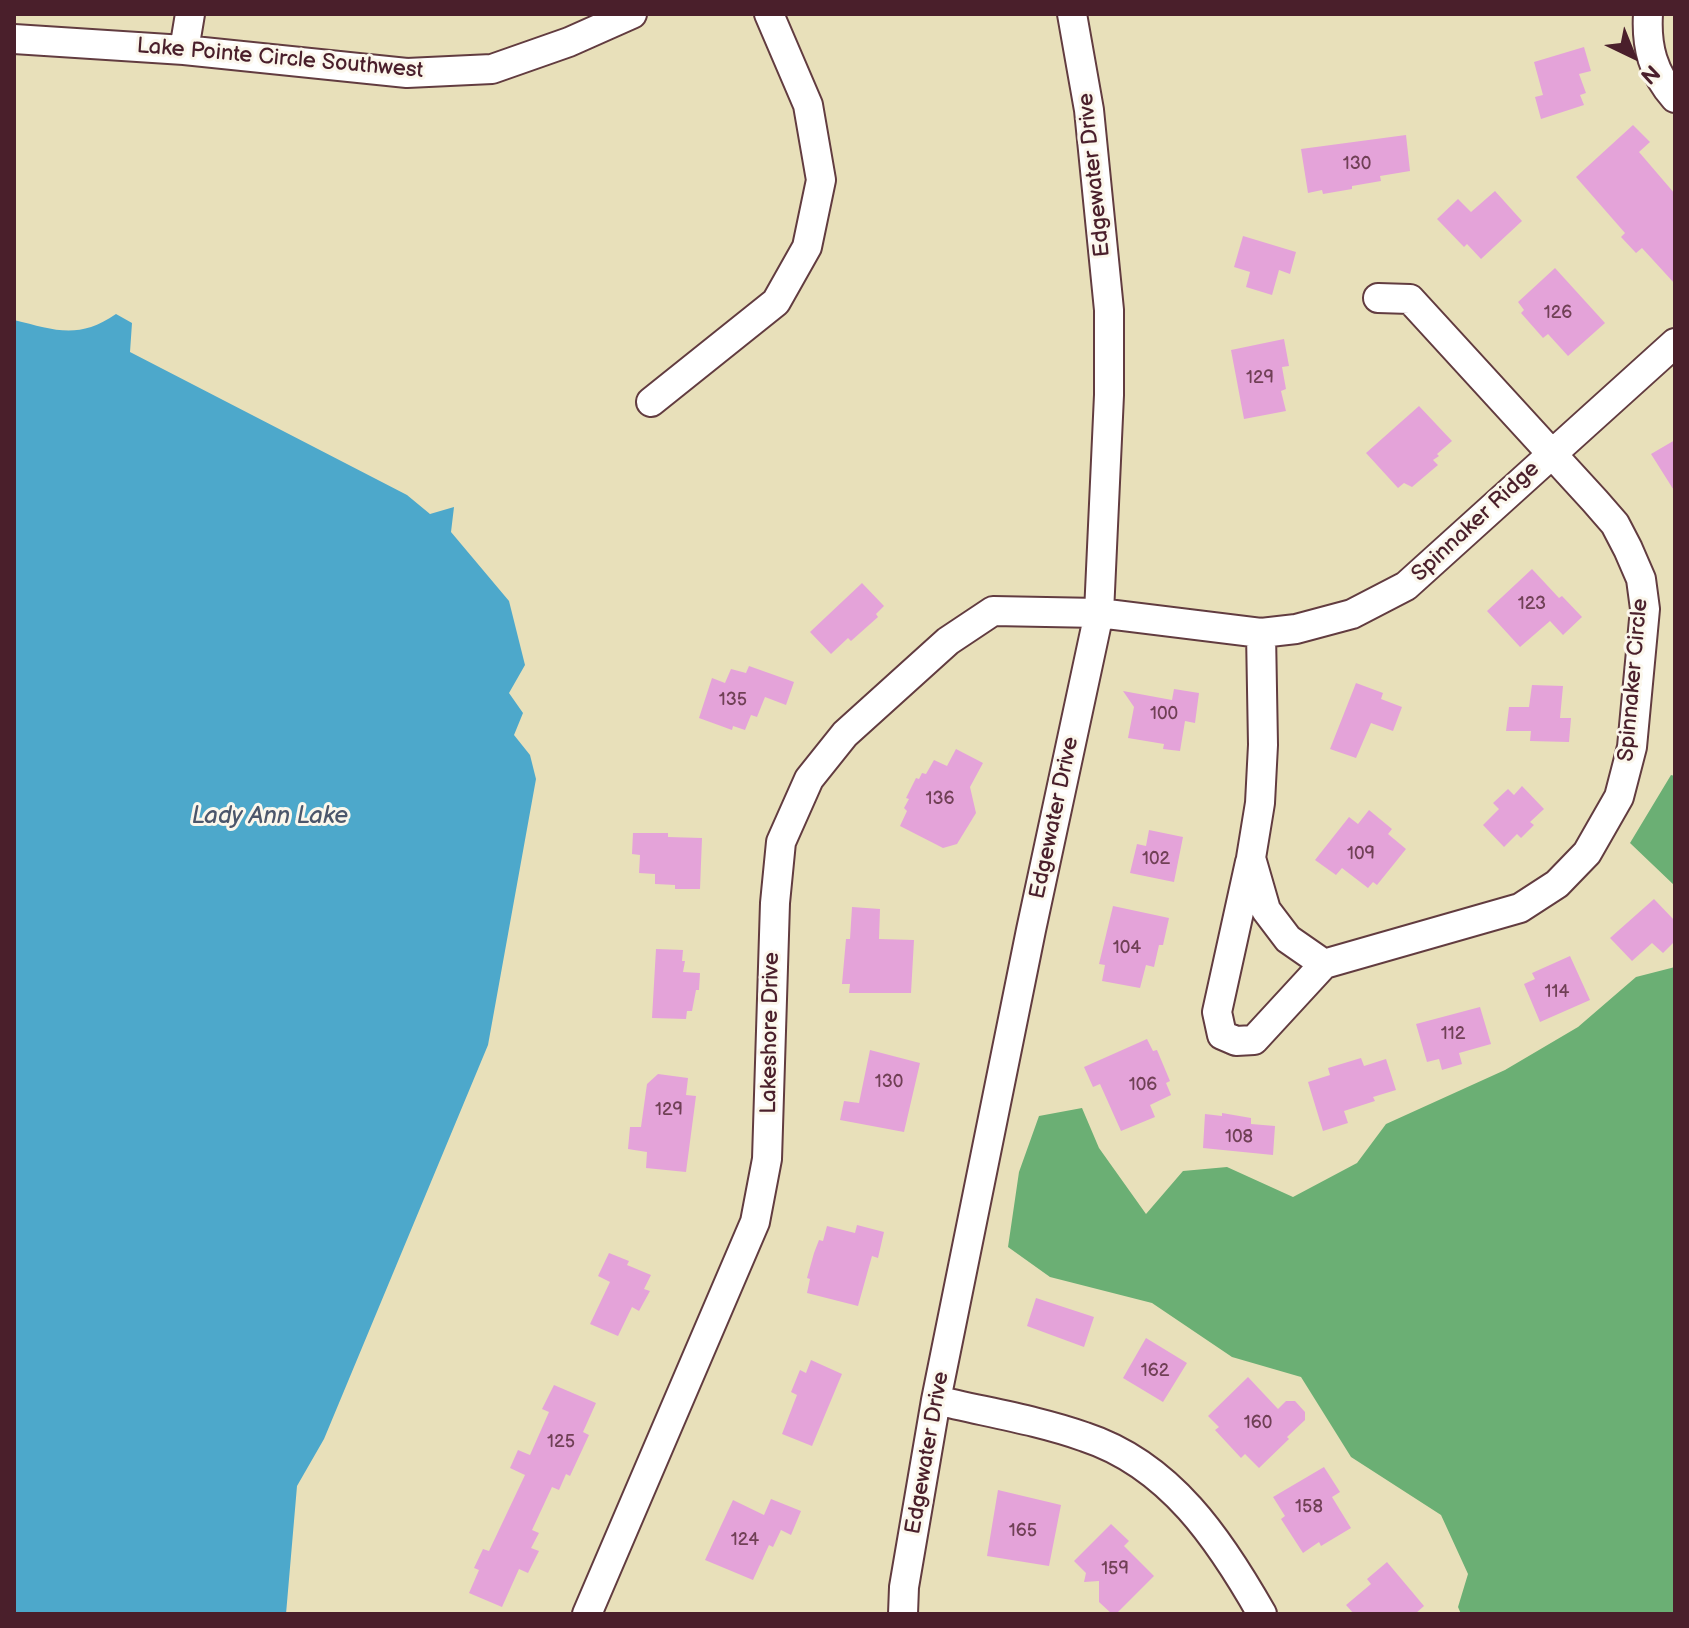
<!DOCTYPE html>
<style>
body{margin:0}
#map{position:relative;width:1689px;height:1628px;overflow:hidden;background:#e8e0ba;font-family:"Balsamiq Sans",sans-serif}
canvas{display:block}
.frame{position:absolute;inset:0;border:16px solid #4a1f2b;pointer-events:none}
.north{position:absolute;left:1593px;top:16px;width:80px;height:80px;-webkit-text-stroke:6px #fbf7ec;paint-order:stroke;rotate:137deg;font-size:22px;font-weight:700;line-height:32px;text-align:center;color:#4a1f2b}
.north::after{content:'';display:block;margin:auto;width:28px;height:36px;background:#4a1f2b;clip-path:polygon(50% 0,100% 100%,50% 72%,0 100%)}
</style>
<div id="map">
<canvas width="1689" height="1628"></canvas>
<div class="frame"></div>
<div class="north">N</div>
</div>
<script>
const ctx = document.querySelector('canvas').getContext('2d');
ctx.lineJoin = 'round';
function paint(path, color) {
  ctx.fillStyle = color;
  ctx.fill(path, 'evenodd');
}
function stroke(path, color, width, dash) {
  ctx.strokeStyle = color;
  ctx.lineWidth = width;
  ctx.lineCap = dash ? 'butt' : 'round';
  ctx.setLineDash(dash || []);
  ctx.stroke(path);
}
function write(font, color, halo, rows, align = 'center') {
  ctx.font = font + ' "Balsamiq Sans",sans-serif';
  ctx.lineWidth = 6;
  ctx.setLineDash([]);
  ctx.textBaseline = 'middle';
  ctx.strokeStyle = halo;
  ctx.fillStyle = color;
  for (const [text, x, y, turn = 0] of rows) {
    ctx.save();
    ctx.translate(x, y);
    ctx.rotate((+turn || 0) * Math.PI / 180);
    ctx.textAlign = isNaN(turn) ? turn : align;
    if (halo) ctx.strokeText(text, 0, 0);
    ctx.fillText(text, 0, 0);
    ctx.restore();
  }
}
paint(new Path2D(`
 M 1671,775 L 1675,776 L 1675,886 L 1630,843 Z
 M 1675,967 L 1675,1614 L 1461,1614 L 1458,1607 L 1468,1574 L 1441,1515 L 1351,1457 L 1301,1377 L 1232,1357 L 1152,1303 L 1050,1277 L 1008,1247 L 1019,1172 L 1039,1116 L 1082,1108 L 1099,1148 L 1146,1214 L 1183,1171 L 1227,1167 L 1293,1197 L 1357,1163 L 1386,1124 L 1505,1070 L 1578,1027 L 1636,977 Z`), '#6baf74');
paint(new Path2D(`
 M 116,314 L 132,323 L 130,352 L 407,495 L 430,514 L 454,507 L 451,532 L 509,601 L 525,665 L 509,693 L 523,713 L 514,735 L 530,755 L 536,779 L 488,1045 L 324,1439 L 297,1486 L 286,1614 L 14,1614 L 14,320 C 55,330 78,340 116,314 Z`), '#4da8cb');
paint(new Path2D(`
 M 1584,47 L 1591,71 L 1579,74 L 1586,93 L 1580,95 L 1584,105 L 1541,119 L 1535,97 L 1543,95 L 1534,62 Z
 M 1633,125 L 1650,142 L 1639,152 L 1675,194 L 1675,284 L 1642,248 L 1636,253 L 1621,237 L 1625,233 L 1576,177 Z
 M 1406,135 L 1410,171 L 1380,176 L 1381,181 L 1352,186 L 1352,189 L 1323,194 L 1322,190 L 1308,193 L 1301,149 Z
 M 1495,191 L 1522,221 L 1481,259 L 1467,244 L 1464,247 L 1437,219 L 1458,199 L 1471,212 Z
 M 1243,236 L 1296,252 L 1290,274 L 1279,270 L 1272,295 L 1246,287 L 1250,272 L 1234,267 Z
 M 1555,268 L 1605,323 L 1568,356 L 1548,334 L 1543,338 L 1521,313 L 1524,310 L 1518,302 Z
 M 1284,339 L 1289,366 L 1282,367 L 1286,389 L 1281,391 L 1286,411 L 1244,419 L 1231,350 Z
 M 1419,406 L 1452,441 L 1437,454 L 1439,456 L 1433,460 L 1438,465 L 1412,487 L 1404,483 L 1398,488 L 1366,453 Z
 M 1675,440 L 1675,492 L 1651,454 Z
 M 1532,569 L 1559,598 L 1562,596 L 1582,617 L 1563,635 L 1550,621 L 1520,647 L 1487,611 Z
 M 862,583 L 884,606 L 876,614 L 878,617 L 851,641 L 848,638 L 831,654 L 810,632 Z
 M 749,666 L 794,682 L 786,705 L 765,697 L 757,717 L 751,715 L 745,730 L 733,726 L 732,730 L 699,718 L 712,678 L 725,683 L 731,669 L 746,673 Z
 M 1356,683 L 1383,693 L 1381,699 L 1402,707 L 1393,731 L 1371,723 L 1356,758 L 1330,749 Z
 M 1532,685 L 1563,686 L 1560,718 L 1571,718 L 1569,742 L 1530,741 L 1531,731 L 1506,731 L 1509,707 L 1529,707 Z
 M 1174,689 L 1199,693 L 1195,723 L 1185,721 L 1180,751 L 1163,749 L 1164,744 L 1128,738 L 1134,707 L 1123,691 L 1172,700 Z
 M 956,749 L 983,763 L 970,787 L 976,813 L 957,844 L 943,848 L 900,826 L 907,811 L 904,808 L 909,799 L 906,798 L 916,778 L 919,779 L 922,773 L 926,774 L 934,760 L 947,766 Z
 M 1522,786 L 1544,809 L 1530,822 L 1534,825 L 1521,838 L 1517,834 L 1504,847 L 1483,825 L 1499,809 L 1493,803 L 1508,789 L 1514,795 Z
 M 1369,810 L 1392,829 L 1388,834 L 1406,849 L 1377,885 L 1373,882 L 1368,888 L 1342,868 L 1336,875 L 1315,860 L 1349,817 L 1358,824 Z
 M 1149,830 L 1183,837 L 1174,882 L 1130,873 L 1137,844 L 1146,846 Z
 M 633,833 L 668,833 L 668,837 L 702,838 L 700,889 L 675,889 L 675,885 L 655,884 L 655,874 L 639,873 L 640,855 L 632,854 Z
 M 1654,899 L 1675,921 L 1675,941 L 1663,953 L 1652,943 L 1632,961 L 1610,938 Z
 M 1113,906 L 1169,918 L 1163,945 L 1159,945 L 1154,967 L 1146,965 L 1140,988 L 1102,981 L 1105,965 L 1099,964 Z
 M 852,907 L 880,909 L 879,939 L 914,940 L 911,993 L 849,993 L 850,984 L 842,984 L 846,939 L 850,939 Z
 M 656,949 L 683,950 L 682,961 L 685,961 L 683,972 L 700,973 L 699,990 L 696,990 L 692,1011 L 687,1011 L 686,1019 L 652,1018 Z
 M 1570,956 L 1590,1000 L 1540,1022 L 1524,984 L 1535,979 L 1532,973 Z
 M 1480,1007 L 1491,1044 L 1459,1053 L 1462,1064 L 1442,1070 L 1439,1059 L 1427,1062 L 1416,1024 Z
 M 1147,1039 L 1153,1051 L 1157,1050 L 1170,1081 L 1166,1083 L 1171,1095 L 1150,1105 L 1155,1117 L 1121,1131 L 1100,1084 L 1093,1087 L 1084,1067 Z
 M 870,1050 L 920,1063 L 904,1132 L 840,1120 L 844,1101 L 859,1103 Z
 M 1361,1058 L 1364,1066 L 1386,1059 L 1396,1090 L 1373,1097 L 1375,1101 L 1344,1111 L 1348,1123 L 1323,1131 L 1308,1082 L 1330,1075 L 1328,1068 Z
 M 658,1074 L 688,1078 L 686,1095 L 696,1096 L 686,1172 L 646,1168 L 647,1152 L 628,1149 L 630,1127 L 641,1127 L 647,1084 Z
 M 1222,1113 L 1251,1118 L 1251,1124 L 1275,1126 L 1273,1155 L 1203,1148 L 1205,1114 L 1222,1116 Z
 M 857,1225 L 884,1232 L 878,1258 L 872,1256 L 858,1306 L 807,1293 L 810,1279 L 807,1278 L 814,1253 L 819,1240 L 823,1241 L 827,1226 L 855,1233 Z
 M 609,1253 L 629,1261 L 627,1265 L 651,1275 L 644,1289 L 650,1291 L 639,1311 L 632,1307 L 618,1336 L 590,1324 L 610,1282 L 598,1276 Z
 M 1036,1298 L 1094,1317 L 1084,1347 L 1027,1326 Z
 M 1146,1338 L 1187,1363 L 1163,1402 L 1123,1378 Z
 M 811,1360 L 842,1374 L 812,1446 L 782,1434 L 797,1395 L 791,1392 L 800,1370 L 806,1373 Z
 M 1248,1377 L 1278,1409 L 1286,1401 L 1295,1401 L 1305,1412 L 1305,1420 L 1287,1437 L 1289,1439 L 1259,1468 L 1245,1454 L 1241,1458 L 1215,1430 L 1219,1427 L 1208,1416 Z
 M 554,1385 L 596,1403 L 583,1432 L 589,1435 L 570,1476 L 566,1474 L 559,1490 L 552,1487 L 532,1530 L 539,1533 L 531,1548 L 539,1551 L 528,1573 L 519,1569 L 502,1607 L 469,1593 L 479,1570 L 474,1568 L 483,1549 L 489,1551 L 525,1475 L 510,1468 L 518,1450 L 530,1455 L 549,1412 L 542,1409 Z
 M 1324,1467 L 1340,1492 L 1332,1497 L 1351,1528 L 1321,1546 L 1319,1542 L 1303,1553 L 1281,1519 L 1285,1516 L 1273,1497 Z
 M 998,1490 L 1061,1505 L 1049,1566 L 987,1556 Z
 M 771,1499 L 801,1511 L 791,1535 L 781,1530 L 773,1547 L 769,1545 L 753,1580 L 705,1560 L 733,1500 L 764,1515 Z
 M 1111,1524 L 1129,1541 L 1124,1546 L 1154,1576 L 1116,1614 L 1112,1614 L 1099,1602 L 1099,1581 L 1084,1582 L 1086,1573 L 1074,1561 Z
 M 1387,1562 L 1424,1606 L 1415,1614 L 1354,1614 L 1346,1605 L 1371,1584 L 1367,1579 Z`), '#e4a3d9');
const minor = new Path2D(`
 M 1648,14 C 1646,47 1653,73 1675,98
 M 14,39 L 184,50 L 407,73 L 492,69 L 569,42 L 632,14
 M 184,50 L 190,14
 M 651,402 L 776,302 L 807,247 L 821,180 L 808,105 L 769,14
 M 1261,633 L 1263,745 L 1260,803 L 1251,858 L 1266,910 L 1288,939 L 1324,964 L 1520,908 L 1557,884 L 1587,853 L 1619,797 L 1632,747 L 1645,609 L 1641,579 L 1628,549 L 1615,524 L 1595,501 L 1410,299 L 1378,298
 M 1250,862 L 1217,1012 L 1222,1035 L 1236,1041 L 1254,1040 L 1324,964
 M 936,1400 C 985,1412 1037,1420 1085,1437 C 1170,1465 1220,1540 1262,1614
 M 587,1614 L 755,1222 L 767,1159 L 775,903 L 781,842 L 809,779 L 845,734 L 948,641 L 993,611 L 1099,613 L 1261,633 L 1296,629 L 1352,614 L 1406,586 L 1675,343
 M 903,1614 L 904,1587 L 936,1400 L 1031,930 L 1099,613 L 1109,395 L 1109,310 L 1089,110 L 1072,14`);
stroke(minor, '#623c40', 32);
stroke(minor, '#fff', 28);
write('18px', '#704056', null, [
 ["130",1357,164],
 ["126",1558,313],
 ["129",1260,378],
 ["123",1532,604],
 ["135",733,700],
 ["100",1164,714],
 ["136",940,799],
 ["109",1361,854],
 ["102",1156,859],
 ["104",1127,948],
 ["114",1557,992],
 ["112",1453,1034],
 ["130",889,1082],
 ["106",1143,1085],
 ["129",669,1110],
 ["108",1239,1137],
 ["162",1155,1371],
 ["160",1258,1423],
 ["125",561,1442],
 ["158",1309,1507],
 ["165",1023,1531],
 ["124",745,1540],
 ["159",1115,1569]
]);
write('22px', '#4a1f2b', '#fbf7ec', [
 ["Lake Pointe Circle Southwest",280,59,5],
 ["Edgewater Drive",1095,175,-96],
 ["Spinnaker Ridge",1476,522,-43],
 ["Spinnaker Circle",1634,680,-85],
 ["Edgewater Drive",1055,818,-78],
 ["Lakeshore Drive",771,1033,-89],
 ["Edgewater Drive",928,1453,-80]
]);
write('italic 24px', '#4b566b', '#fbf7ec', [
 ["Lady Ann Lake",270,817]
]);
</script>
